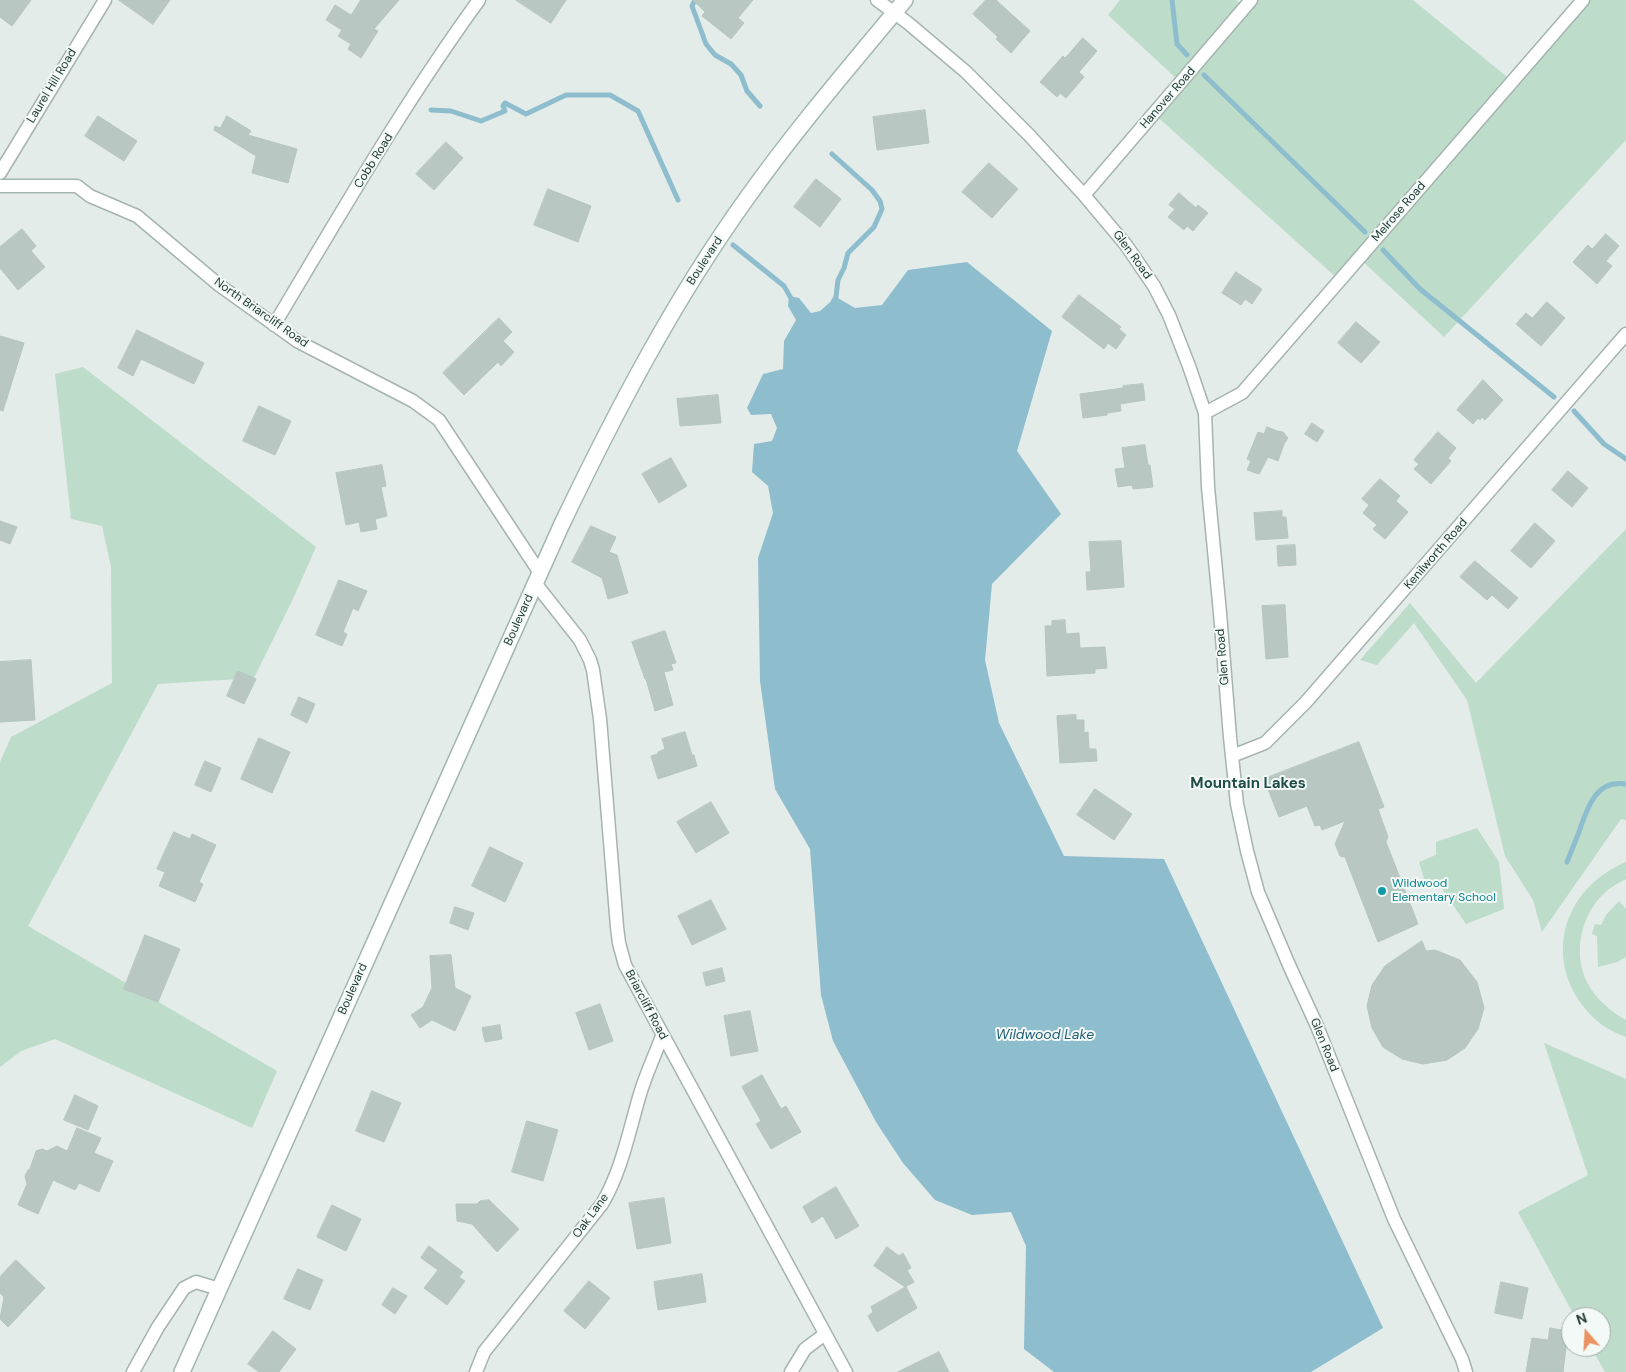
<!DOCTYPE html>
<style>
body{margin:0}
#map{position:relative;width:1626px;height:1372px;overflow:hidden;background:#e3ece9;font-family:"DM Sans",sans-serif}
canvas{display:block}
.north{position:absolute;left:1561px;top:1307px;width:50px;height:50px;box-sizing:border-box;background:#f3f9f6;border:1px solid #a0adaa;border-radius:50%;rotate:341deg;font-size:14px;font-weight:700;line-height:20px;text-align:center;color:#233c38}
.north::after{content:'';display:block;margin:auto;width:18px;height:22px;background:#eb9262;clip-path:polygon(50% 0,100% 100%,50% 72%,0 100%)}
</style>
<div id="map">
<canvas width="1626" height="1372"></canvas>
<div class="north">N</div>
</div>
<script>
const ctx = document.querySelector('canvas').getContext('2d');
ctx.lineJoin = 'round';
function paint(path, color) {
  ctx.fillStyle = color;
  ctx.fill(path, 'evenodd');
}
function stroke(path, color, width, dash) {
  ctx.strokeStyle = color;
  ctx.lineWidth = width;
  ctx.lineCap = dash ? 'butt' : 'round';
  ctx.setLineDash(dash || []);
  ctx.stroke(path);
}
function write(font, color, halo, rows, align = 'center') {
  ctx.font = font + ' "DM Sans",sans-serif';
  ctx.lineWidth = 4;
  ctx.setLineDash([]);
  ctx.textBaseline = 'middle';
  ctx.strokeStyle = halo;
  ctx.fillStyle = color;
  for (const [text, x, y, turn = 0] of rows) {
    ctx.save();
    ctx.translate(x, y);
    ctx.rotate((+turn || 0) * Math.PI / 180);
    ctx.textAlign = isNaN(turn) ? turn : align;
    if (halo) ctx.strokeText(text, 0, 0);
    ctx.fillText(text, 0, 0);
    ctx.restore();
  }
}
paint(new Path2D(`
 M 1120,0 L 1236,0 L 1243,6 L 1249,0 L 1413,0 L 1512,81 L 1585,0 L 1626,0 L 1626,140 L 1444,337 L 1358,257 L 1338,279 L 1152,112 L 1179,81 L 1108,15 Z
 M 83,367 L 316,547 L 293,599 L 254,678 L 158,684 L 28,926 L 277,1071 L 252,1128 L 55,1039 L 21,1051 L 0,1067 L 0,762 L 11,737 L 112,683 L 111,567 L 102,526 L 71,519 L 55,374 Z
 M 1626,529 L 1626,820 L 1621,819 L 1542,932 L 1533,900 L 1505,856 L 1467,700 L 1414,623 L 1377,665 L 1360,660 L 1410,603 L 1476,683 Z
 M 1477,828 L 1499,862 L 1504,909 L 1466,924 L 1438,883 L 1426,885 L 1419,862 L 1436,855 L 1436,842 Z
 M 1626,862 L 1626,879 C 1621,882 1614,885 1609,889 C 1585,908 1574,943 1583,972 C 1589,993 1608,1010 1626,1020 L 1626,1037 C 1609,1031 1594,1021 1583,1006 C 1543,953 1566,887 1626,862 Z
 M 1619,901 L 1626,909 L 1626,957 L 1617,962 L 1598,967 L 1597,936 L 1592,934 L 1595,924 L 1601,925 L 1606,915 Z
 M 1544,1043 L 1626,1079 L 1626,1372 L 1605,1372 L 1591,1347 L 1601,1347 L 1601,1317 L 1575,1317 L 1518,1212 L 1588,1175 Z`), '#bddcc9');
paint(new Path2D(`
 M 967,262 L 1052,331 L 1017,451 L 1061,514 L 992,584 L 985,660 L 999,723 L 1064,856 L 1164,859 L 1383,1328 L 1311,1372 L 1054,1372 L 1024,1349 L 1026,1246 L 1011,1212 L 972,1215 L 935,1200 L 903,1163 L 876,1122 L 833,1041 L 821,995 L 810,849 L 775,789 L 760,681 L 758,558 L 773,513 L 768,486 L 752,472 L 754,444 L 772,441 L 777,428 L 771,414 L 751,415 L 747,408 L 763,374 L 783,369 L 784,341 L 796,320 L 788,306 L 789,296 L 799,298 L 811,313 L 820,311 L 836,297 L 855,308 L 882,305 L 908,270 Z`), '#8ebdce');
stroke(new Path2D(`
 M 695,0 L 692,6 L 706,44 L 715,55 L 731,64 L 741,75 L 747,91 L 760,106
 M 1172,0 L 1177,44 L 1187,55
 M 1204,75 L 1365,232
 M 431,110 L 451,111 L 481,121 L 505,111 L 503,106 L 505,103 L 526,114 L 566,95 L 610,95 L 638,111 L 678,200
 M 832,154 L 872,190 L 880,201 L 882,209 L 874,227 L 848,253 L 844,268 L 838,280 L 836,297 L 833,302
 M 733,245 L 784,286 L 792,300
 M 1383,250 L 1420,289 L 1554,397
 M 1574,411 L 1604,444 L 1626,459
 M 1567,862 C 1571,852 1575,842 1579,832 C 1587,809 1595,779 1626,784`), '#8ebdce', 5);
const building = new Path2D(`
 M 0,0 L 31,0 L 12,26 L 0,17 Z
 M 119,0 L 170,0 L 153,24 Z
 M 361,0 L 399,0 L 374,29 L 378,31 L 361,58 L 348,49 L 351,44 L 338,36 L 342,30 L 326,20 L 335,5 L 351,15 Z
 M 516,0 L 566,0 L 551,23 Z
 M 693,0 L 753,0 L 738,18 L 744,23 L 731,39 L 702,16 L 705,12 Z
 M 986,0 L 996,0 L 1030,31 L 1011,53 L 996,39 L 998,37 L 973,14 Z
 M 1083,38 L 1097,51 L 1079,72 L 1084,77 L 1066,98 L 1060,93 L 1057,97 L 1040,82 L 1063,56 L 1065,58 Z
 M 925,110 L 929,143 L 877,150 L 873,117 Z
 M 98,116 L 137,141 L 124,161 L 85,136 Z
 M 227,116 L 251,131 L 248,135 L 297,149 L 288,183 L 252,173 L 256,156 L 214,130 L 215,126 L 220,128 Z
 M 446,142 L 463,158 L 434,190 L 416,174 Z
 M 989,163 L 1018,189 L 992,218 L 962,192 Z
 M 816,179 L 841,199 L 820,227 L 794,207 Z
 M 548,189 L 591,206 L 578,242 L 534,225 Z
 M 1179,193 L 1196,208 L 1198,205 L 1208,213 L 1193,231 L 1187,226 L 1184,230 L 1168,217 L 1175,209 L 1169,205 Z
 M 22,229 L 36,246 L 31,251 L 45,267 L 18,290 L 0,268 L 0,247 Z
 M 1606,234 L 1619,246 L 1606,261 L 1612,266 L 1597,284 L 1573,262 L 1588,245 L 1592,249 Z
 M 1236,272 L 1262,289 L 1252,304 L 1245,299 L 1241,305 L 1222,293 Z
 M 1079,295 L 1121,327 L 1119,329 L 1126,335 L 1116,349 L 1108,343 L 1104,349 L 1062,317 Z
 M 1547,302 L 1565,318 L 1541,346 L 1516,324 L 1526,313 L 1532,318 Z
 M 499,318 L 512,332 L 503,341 L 514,352 L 501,366 L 498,362 L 464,395 L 443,373 Z
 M 1356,322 L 1380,342 L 1361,363 L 1338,343 Z
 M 137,330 L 204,363 L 194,384 L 141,359 L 133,376 L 118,368 Z
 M 0,336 L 24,343 L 3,411 L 0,410 Z
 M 1483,380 L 1503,400 L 1485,420 L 1482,417 L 1480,420 L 1478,418 L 1473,424 L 1457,410 Z
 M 1143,384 L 1145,400 L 1120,404 L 1121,411 L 1107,413 L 1107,415 L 1083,418 L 1080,394 L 1123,388 L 1123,386 Z
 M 718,395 L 721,423 L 680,426 L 677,399 Z
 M 259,406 L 291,421 L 275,455 L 243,441 Z
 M 1312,423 L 1324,431 L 1317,442 L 1305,434 Z
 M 1267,427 L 1277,431 L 1283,432 L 1288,438 L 1284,444 L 1278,461 L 1268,457 L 1259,474 L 1247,470 L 1251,461 L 1247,459 L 1258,432 L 1264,434 Z
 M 1438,432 L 1456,448 L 1448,458 L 1451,461 L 1431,484 L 1414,469 L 1419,464 L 1414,460 Z
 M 1145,445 L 1148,465 L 1150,465 L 1153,487 L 1133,489 L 1132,485 L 1118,487 L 1115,469 L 1125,468 L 1122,448 Z
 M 671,458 L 687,486 L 659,503 L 642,474 Z
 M 382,465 L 386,486 L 381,487 L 387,516 L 375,519 L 377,529 L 361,532 L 359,522 L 346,525 L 336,473 Z
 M 1568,471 L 1588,488 L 1572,507 L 1552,490 Z
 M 1380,479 L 1400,496 L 1396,501 L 1408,512 L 1385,539 L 1373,529 L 1377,525 L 1363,513 L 1369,505 L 1362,499 Z
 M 1282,511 L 1282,517 L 1286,517 L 1288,538 L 1256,540 L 1254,513 Z
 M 0,521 L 17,527 L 10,544 L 0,540 Z
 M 1535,523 L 1555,541 L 1531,568 L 1511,551 Z
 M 591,526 L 616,537 L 609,552 L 617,555 L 628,593 L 608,599 L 602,578 L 572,562 Z
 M 1121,541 L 1124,587 L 1087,590 L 1086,572 L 1091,572 L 1089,542 Z
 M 1295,545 L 1296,565 L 1278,566 L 1277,546 Z
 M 1475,561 L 1518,598 L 1508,609 L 1492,595 L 1487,600 L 1460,577 Z
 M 339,580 L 367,591 L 358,611 L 353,608 L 343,632 L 347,634 L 342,646 L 316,635 Z
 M 1285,605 L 1288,657 L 1266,659 L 1262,606 Z
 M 1065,620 L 1066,634 L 1079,633 L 1080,648 L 1105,647 L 1107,668 L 1095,669 L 1095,673 L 1047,676 L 1045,626 L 1052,626 L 1052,621 Z
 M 665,631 L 676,663 L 671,664 L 673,670 L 664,672 L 673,705 L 655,711 L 646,679 L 645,679 L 632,642 Z
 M 31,660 L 35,720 L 0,722 L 0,662 Z
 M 238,671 L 256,679 L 244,704 L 227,696 Z
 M 299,697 L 315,704 L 307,723 L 291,715 Z
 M 1076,715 L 1076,720 L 1084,720 L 1084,733 L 1088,732 L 1089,749 L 1096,749 L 1097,761 L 1060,763 L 1057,716 Z
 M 685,732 L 692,755 L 694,755 L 697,766 L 658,779 L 651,756 L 658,754 L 658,752 L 665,749 L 662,739 Z
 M 259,738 L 290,752 L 272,793 L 241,779 Z
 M 1359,742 L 1384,807 L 1378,809 L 1388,837 L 1386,842 L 1418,924 L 1378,942 L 1345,857 L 1340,856 L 1335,844 L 1345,821 L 1322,830 L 1320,825 L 1315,826 L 1307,806 L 1279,817 L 1264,779 Z
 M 205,761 L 221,768 L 211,792 L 195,785 Z
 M 1095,789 L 1132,814 L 1114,840 L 1077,815 Z
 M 711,802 L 729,833 L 696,853 L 677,822 Z
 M 174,832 L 190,839 L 192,834 L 216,845 L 199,882 L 203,884 L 195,902 L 159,886 L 165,872 L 157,869 Z
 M 490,847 L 523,863 L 505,902 L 472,886 Z
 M 711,900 L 726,929 L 692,945 L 678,916 Z
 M 455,907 L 474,913 L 468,930 L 450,923 Z
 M 145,935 L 180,949 L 158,1002 L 124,989 Z
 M 1422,941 L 1426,951 L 1435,950 L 1460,960 L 1477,982 L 1484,1008 L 1478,1029 L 1465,1048 L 1447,1060 L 1423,1064 L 1402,1059 L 1383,1047 L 1372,1028 L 1367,1006 L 1372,985 L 1385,966 Z
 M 451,955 L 455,988 L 471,996 L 455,1031 L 432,1020 L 420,1028 L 411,1015 L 423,1007 L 432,988 L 430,956 Z
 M 722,968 L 725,981 L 706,986 L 703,973 Z
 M 600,1004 L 613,1041 L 589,1050 L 576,1013 Z
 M 750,1011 L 758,1051 L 731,1056 L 724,1016 Z
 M 500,1025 L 502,1039 L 485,1042 L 482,1028 Z
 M 762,1075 L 781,1109 L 786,1106 L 801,1132 L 771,1149 L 756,1124 L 761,1121 L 742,1087 Z
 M 372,1091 L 401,1103 L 384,1142 L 356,1131 Z
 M 75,1095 L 98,1106 L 88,1130 L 64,1120 Z
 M 527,1121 L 558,1130 L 543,1181 L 512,1172 Z
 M 77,1128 L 101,1138 L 94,1153 L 113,1161 L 99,1192 L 79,1183 L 75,1190 L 53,1180 L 38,1214 L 18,1205 L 27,1184 L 25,1176 L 28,1170 L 30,1169 L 36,1151 L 42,1149 L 47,1151 L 57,1146 L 67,1151 Z
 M 836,1187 L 859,1226 L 836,1239 L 823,1216 L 812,1223 L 803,1207 Z
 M 664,1198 L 671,1243 L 637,1249 L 629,1203 Z
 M 489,1200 L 519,1229 L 497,1252 L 472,1224 L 457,1221 L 456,1204 L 477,1204 L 480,1201 Z
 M 332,1205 L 361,1219 L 346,1251 L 317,1237 Z
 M 429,1246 L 463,1272 L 459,1277 L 465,1281 L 447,1305 L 424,1288 L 438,1270 L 421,1258 Z
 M 887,1247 L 899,1256 L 903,1253 L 911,1268 L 907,1270 L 914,1282 L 905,1287 L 874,1266 Z
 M 16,1260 L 45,1288 L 8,1327 L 0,1319 L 4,1297 L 0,1293 L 0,1277 Z
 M 298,1269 L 323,1280 L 310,1310 L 284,1299 Z
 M 702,1274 L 706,1302 L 658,1310 L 654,1282 Z
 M 589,1281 L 610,1298 L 585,1329 L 564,1311 Z
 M 1501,1282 L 1528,1288 L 1522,1319 L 1495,1313 Z
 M 906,1287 L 917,1308 L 877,1332 L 868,1316 L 873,1312 L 871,1307 Z
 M 393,1288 L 407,1296 L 395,1314 L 382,1305 Z
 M 1550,1328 L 1568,1331 L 1563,1372 L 1526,1372 L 1532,1338 L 1548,1340 Z
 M 273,1331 L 296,1349 L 279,1372 L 259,1372 L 248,1364 Z
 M 939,1352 L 949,1372 L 898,1372 Z`);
paint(building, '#b8c7c2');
stroke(building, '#b5c5c0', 1);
const street = new Path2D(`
 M 877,0 L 908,23 L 966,72 L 1029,135 L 1084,195 L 1126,245 L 1154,286 L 1169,315 L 1189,366 L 1205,413 L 1208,487 L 1220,613 L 1230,737 L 1237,804 L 1247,851 L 1258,892 L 1289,965 L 1317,1026 L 1394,1219 L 1462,1359 L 1466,1372
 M 0,173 L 105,0
 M 0,186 L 77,186 L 90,196 L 137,216 L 219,285 L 297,341 L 413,401 L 439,420 L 540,573
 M 1084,195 L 1251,0
 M 274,325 C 340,215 404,103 479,0
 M 1205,413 L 1242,393 L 1583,0
 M 535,583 L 580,640 L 590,660 L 593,670 L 600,719 L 617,927 L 619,943 L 625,965 L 846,1372
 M 1232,756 L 1265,743 L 1306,702 L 1626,334
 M 133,1372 L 158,1327 L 184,1288 L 196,1282 L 219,1289
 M 476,1372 L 484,1352 L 602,1204 C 622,1170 629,1131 640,1094 C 646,1074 655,1055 662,1036
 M 791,1372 L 805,1349 L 825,1334`);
const secondary = new Path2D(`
 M 182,1372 L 561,526 C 615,413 673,301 747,198 C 796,129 851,65 905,0`);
stroke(street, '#a6b4b0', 15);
stroke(secondary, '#a2b7b2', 18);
stroke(street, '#fff', 12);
stroke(secondary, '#fff', 15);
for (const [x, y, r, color] of [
 [1382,891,5,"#0f9aa8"]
]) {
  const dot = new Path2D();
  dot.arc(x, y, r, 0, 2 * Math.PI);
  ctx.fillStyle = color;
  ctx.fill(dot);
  stroke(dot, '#f3f9f6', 2);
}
write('12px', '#233c38', '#f3f9f6', [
 ["Laurel Hill Road",52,86,-59],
 ["Hanover Road",1168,98,-49],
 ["Cobb Road",374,161,-58],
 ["Melrose Road",1399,212,-49],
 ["Glen Road",1132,255,54],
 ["Boulevard",705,261,-57],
 ["North Briarcliff Road",261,313,35],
 ["Kenilworth Road",1436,554,-49],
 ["Boulevard",519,620,-66],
 ["Glen Road",1223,657,-95],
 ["Boulevard",353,989,-66],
 ["Briarcliff Road",646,1005,62],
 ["Glen Road",1324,1045,68],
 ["Oak Lane",591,1216,-54]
]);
write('12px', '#0d838f', '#f3f9f6', [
 ["Wildwood",1392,884],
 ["Elementary School",1392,898]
], 'left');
write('italic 14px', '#205e75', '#f3f9f6', [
 ["Wildwood Lake",1045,1035]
]);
write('bold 15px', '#204d47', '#f3f9f6', [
 ["Mountain Lakes",1248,784]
]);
</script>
